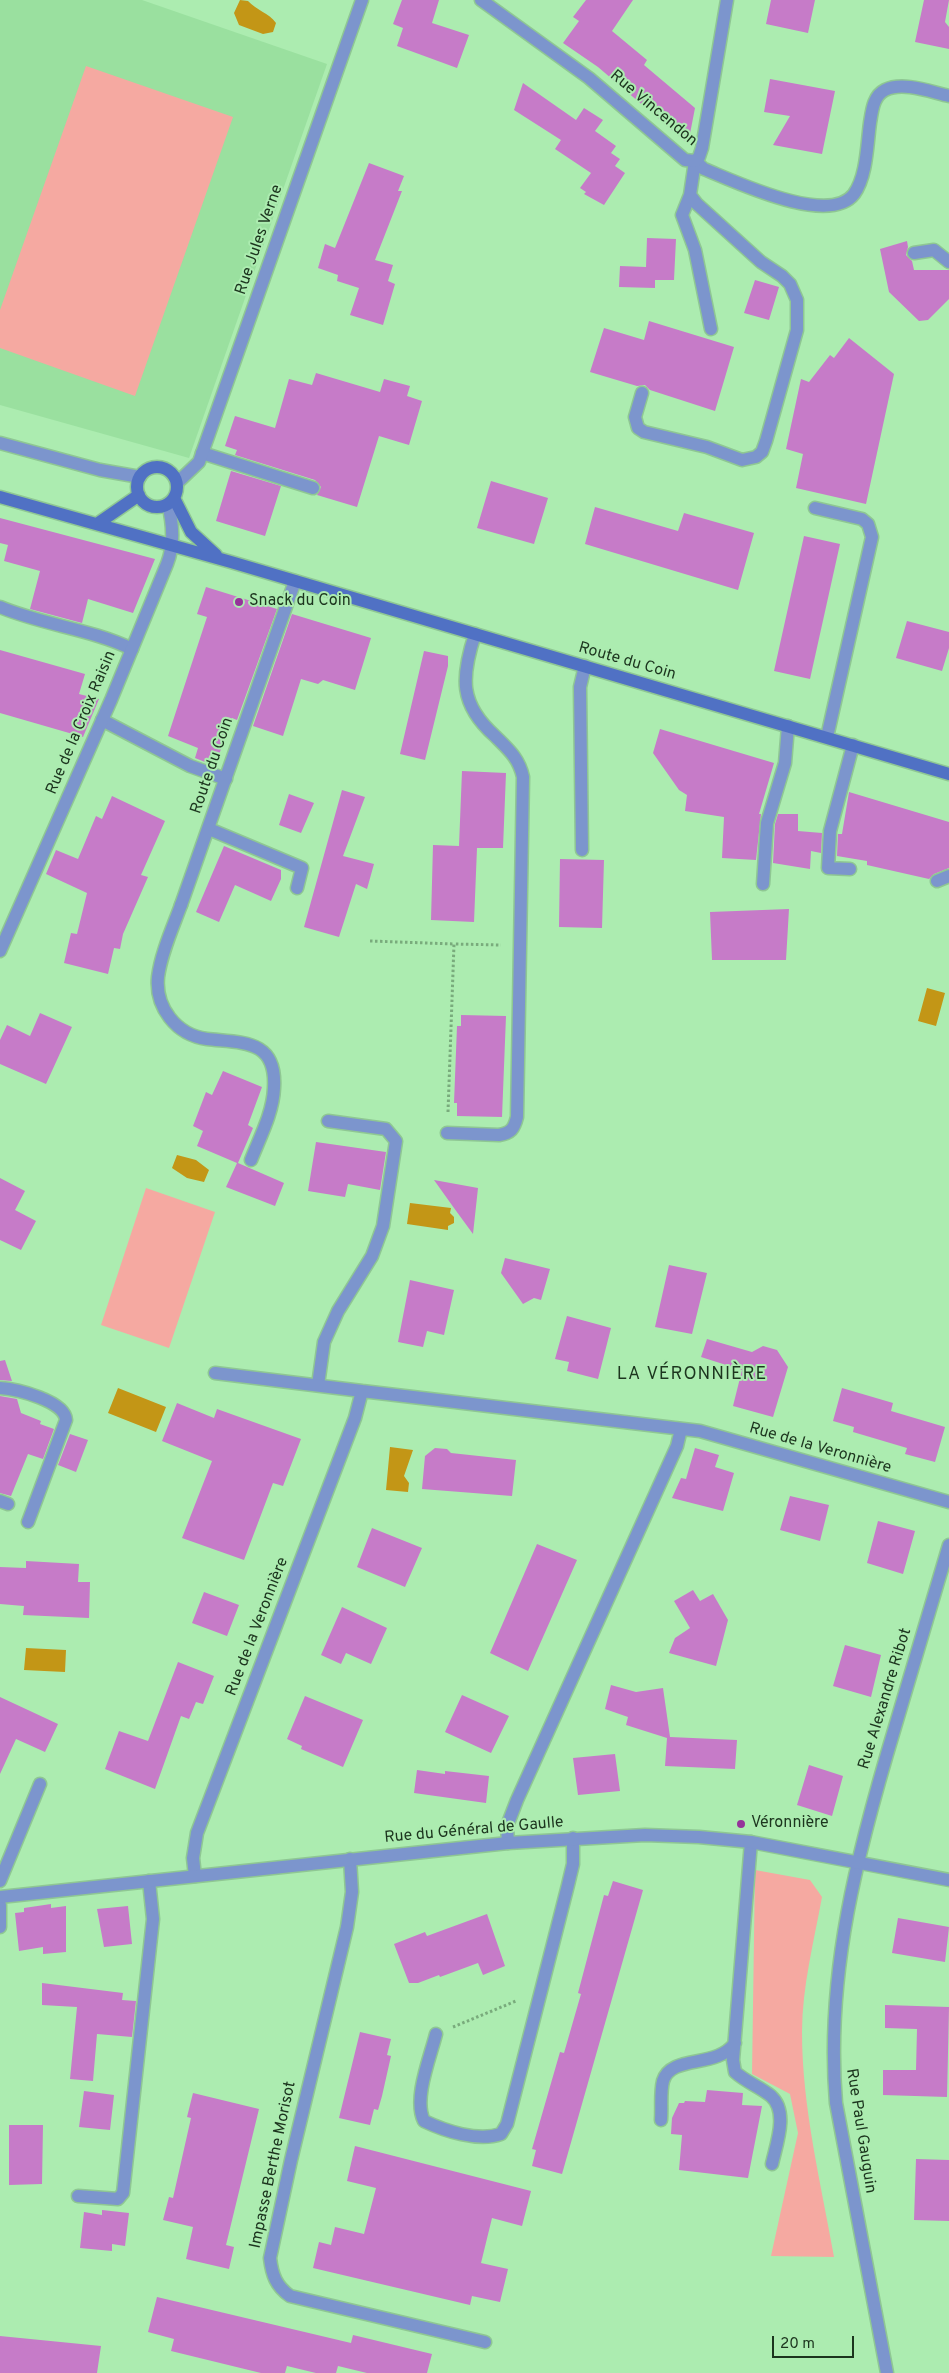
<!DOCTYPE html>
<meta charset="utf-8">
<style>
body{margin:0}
#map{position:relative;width:949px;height:2373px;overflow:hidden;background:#acecb0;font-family:Overpass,sans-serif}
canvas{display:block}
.scale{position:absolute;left:772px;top:2336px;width:82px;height:22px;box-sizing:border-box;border:2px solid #1c351e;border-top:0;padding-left:6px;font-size:15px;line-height:18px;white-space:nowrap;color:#1c351e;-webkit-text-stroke:4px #acecb0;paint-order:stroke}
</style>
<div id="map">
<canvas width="949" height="2373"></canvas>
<div class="scale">20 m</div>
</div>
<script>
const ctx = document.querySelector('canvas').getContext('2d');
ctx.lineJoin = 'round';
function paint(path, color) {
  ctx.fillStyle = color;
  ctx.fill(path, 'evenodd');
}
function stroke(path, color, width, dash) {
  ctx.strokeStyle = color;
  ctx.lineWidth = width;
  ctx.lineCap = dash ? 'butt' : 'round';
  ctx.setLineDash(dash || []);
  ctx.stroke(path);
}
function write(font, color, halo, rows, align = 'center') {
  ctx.font = font + ' Overpass,sans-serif';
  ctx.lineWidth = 4;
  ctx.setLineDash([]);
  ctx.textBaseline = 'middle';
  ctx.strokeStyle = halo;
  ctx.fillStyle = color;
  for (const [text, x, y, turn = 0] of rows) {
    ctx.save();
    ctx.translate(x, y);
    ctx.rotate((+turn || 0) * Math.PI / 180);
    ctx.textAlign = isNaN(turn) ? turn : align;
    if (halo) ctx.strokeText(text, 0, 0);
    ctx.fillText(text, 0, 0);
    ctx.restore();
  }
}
paint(new Path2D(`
 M 0,0 L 142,0 L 327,64 L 189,458 L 0,405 Z`), '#9ae09f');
paint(new Path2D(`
 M 86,66 L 233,117 L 135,396 L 0,348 L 0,310 Z
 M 146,1188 L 215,1212 L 169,1348 L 101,1325 Z
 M 755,1870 L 810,1880 L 822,1897 C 814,1941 802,1987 802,2032 C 802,2108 821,2183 834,2257 L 771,2256 L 798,2133 L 790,2094 L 752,2074 Z`), '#f5a9a1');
paint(new Path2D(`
 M 240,0 L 248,1 C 256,10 269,13 276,23 L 273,32 L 263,34 L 239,25 L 234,13 Z
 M 927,988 L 945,993 L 936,1026 L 918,1021 Z
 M 177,1155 L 196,1160 L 209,1170 L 204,1182 L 187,1178 L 172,1168 Z
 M 410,1203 L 451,1208 L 450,1213 L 454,1217 L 454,1223 L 448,1226 L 448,1230 L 407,1224 Z
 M 118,1388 L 166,1407 L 156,1432 L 108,1413 Z
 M 390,1447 L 413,1450 L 404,1476 L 409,1483 L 408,1492 L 386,1490 Z
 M 26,1648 L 66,1650 L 65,1672 L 24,1670 Z`), '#c39616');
paint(new Path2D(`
 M 402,0 L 439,0 L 432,23 L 469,35 L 457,68 L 397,46 L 403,28 L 393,24 Z
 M 586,0 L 633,0 L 612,31 L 647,60 L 644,65 L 695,108 L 688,144 L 598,67 L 563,43 L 579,21 L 573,17 Z
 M 771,0 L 815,0 L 808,33 L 766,24 Z
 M 924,0 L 949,0 L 945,22 L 949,27 L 949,49 L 915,42 Z
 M 770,79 L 835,91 L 822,154 L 773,145 L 790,116 L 764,112 Z
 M 523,83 L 576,120 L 584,108 L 603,120 L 595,131 L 616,146 L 611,153 L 620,159 L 615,166 L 625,173 L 604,205 L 584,194 L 586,192 L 580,188 L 591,173 L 555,149 L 561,140 L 514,110 Z
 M 369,163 L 404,176 L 398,191 L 402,191 L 375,260 L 393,265 L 388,281 L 395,284 L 383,325 L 350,315 L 359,288 L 337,281 L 338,275 L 318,268 L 325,244 L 335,248 Z
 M 647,238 L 676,239 L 674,280 L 655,280 L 655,288 L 619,287 L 620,266 L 646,267 Z
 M 907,241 L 908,247 L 906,255 L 912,261 L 914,270 L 949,270 L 949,299 L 928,320 L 919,321 L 889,292 L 880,249 Z
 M 755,280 L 779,287 L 769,320 L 744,313 Z
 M 649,321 L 734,347 L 715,411 L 650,390 L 645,385 L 637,386 L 590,372 L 604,328 L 644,340 Z
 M 849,338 L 894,374 L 866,504 L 796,488 L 803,454 L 786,449 L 801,379 L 809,382 L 830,355 L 834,358 Z
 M 316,373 L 380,392 L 384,379 L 410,386 L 407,396 L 422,401 L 409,445 L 379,436 L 357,507 L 317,495 L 321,487 L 315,480 L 235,455 L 237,450 L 225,446 L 235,416 L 275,428 L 289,379 L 312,385 Z
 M 231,471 L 281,486 L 265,536 L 216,521 Z
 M 491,481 L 548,498 L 534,544 L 477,528 Z
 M 595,507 L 678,531 L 684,513 L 754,533 L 738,590 L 585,544 Z
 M 0,518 L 155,559 L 133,613 L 88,599 L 82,623 L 30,609 L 40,571 L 4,561 L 8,545 L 0,543 Z
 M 804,536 L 840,544 L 810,679 L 774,671 Z
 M 206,587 L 277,609 L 237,720 L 232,718 L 215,766 L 195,758 L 198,748 L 168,736 L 207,617 L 197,614 Z
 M 292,614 L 371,638 L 355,690 L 323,680 L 318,684 L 301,679 L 283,736 L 253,726 Z
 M 907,621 L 949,632 L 949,648 L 942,671 L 896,658 Z
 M 0,650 L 85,674 L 79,694 L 99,699 L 83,737 L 0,713 Z
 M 424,651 L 448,656 L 448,666 L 425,760 L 400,754 Z
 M 660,729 L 774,763 L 759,814 L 761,814 L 756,860 L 722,858 L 724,817 L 685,811 L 687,795 L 679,790 L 653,753 Z
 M 462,771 L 506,773 L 503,848 L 477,848 L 474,922 L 431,920 L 433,845 L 459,846 Z
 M 342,790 L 365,797 L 343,856 L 374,864 L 367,889 L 356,884 L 339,937 L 304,927 Z
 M 849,792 L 949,822 L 949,868 L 934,874 L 929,879 L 867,865 L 867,861 L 837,856 L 838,834 L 842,834 Z
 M 289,794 L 314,803 L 301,833 L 279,825 Z
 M 112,796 L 165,821 L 141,875 L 148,877 L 123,934 L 120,949 L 114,948 L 108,974 L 64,963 L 71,933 L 77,934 L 87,893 L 46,874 L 56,850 L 78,859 L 96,816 L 102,819 Z
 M 778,814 L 798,814 L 798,831 L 822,833 L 821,853 L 811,851 L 810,869 L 773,863 L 775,824 Z
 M 224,846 L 281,870 L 281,879 L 271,901 L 235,885 L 219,922 L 196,912 Z
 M 560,859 L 604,860 L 602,928 L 559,927 Z
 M 789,909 L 786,960 L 712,960 L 710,912 Z
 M 40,1013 L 72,1027 L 46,1084 L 0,1064 L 0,1040 L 7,1025 L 30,1036 Z
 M 461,1015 L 506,1016 L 502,1117 L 457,1116 L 457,1103 L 454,1103 L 457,1026 L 461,1026 Z
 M 223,1071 L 262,1087 L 248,1125 L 253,1128 L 238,1163 L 284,1183 L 275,1206 L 226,1187 L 237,1163 L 197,1146 L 203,1131 L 193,1126 L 206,1092 L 212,1095 Z
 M 316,1142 L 386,1152 L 380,1190 L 348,1184 L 345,1197 L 308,1191 Z
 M 0,1178 L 25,1191 L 15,1210 L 36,1221 L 21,1250 L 0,1240 Z
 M 434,1180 L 478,1188 L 473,1234 L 454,1208 Z
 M 505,1258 L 550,1269 L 541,1300 L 534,1298 L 523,1304 L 501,1273 Z
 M 669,1265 L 707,1273 L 692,1334 L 655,1327 Z
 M 410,1280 L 454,1290 L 444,1335 L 427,1331 L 423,1347 L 398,1342 Z
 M 567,1316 L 611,1328 L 598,1379 L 567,1371 L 569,1362 L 555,1359 Z
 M 707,1339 L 752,1352 L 763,1346 L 777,1350 L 788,1367 L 773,1417 L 733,1406 L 742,1370 L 701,1357 Z
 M 5,1360 L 12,1381 L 0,1380 L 0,1361 Z
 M 842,1388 L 893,1403 L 891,1411 L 945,1427 L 935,1462 L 905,1454 L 907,1448 L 853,1432 L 854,1427 L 833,1421 Z
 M 0,1396 L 17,1399 L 21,1413 L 41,1421 L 40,1424 L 54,1429 L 43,1459 L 28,1454 L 11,1496 L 0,1493 Z
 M 177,1403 L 214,1418 L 217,1409 L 301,1439 L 283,1486 L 273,1483 L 244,1560 L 182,1538 L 212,1461 L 162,1441 Z
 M 70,1434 L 88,1440 L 76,1472 L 58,1465 Z
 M 435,1448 L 447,1449 L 451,1453 L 516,1460 L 512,1496 L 422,1489 L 425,1456 Z
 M 695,1448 L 719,1455 L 715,1467 L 734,1473 L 723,1511 L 672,1498 L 681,1478 L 686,1479 Z
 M 790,1496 L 829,1505 L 820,1541 L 780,1530 Z
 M 878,1521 L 915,1531 L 903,1574 L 867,1563 Z
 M 372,1528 L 422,1548 L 405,1587 L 357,1567 Z
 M 537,1544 L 577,1560 L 528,1671 L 490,1653 Z
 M 26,1561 L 79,1564 L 78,1582 L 90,1582 L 89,1618 L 23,1615 L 24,1606 L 0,1604 L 0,1567 L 26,1568 Z
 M 693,1590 L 700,1601 L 713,1594 L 728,1620 L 716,1666 L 669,1653 L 675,1638 L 690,1628 L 674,1601 Z
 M 204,1592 L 239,1605 L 227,1636 L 192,1623 Z
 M 342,1607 L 387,1628 L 371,1664 L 346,1653 L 341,1664 L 321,1655 Z
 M 845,1645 L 881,1655 L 871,1697 L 833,1686 Z
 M 178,1662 L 214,1676 L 203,1704 L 196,1702 L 189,1719 L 181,1716 L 155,1789 L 105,1769 L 119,1731 L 148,1741 Z
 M 611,1685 L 636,1692 L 663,1688 L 670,1737 L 737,1740 L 735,1769 L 665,1766 L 667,1738 L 626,1725 L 628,1717 L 605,1709 Z
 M 462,1695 L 509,1716 L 491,1753 L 445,1732 Z
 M 305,1696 L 363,1720 L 343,1767 L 301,1749 L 302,1746 L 287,1739 Z
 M 0,1697 L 58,1724 L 45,1752 L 16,1739 L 0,1774 Z
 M 615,1754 L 620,1791 L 578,1795 L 573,1758 Z
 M 809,1765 L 843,1776 L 832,1816 L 797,1805 Z
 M 417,1770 L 445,1774 L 445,1771 L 489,1776 L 486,1803 L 414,1793 Z
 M 613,1881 L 643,1890 L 562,2174 L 532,2166 L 536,2150 L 532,2149 L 560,2052 L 564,2053 L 581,1994 L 578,1993 L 604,1895 L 608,1896 Z
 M 51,1904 L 51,1908 L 66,1906 L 66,1952 L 43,1954 L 43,1947 L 19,1951 L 15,1913 L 24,1912 L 24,1908 Z
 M 128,1906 L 132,1944 L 104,1947 L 97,1909 Z
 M 487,1914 L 505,1966 L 483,1975 L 478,1963 L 440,1977 L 439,1975 L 418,1983 L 409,1983 L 394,1944 L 425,1932 L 427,1936 Z
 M 898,1918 L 949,1927 L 945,1962 L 892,1953 Z
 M 42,1983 L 123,1993 L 122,2000 L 136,2001 L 132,2037 L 97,2034 L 93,2081 L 70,2079 L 77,2007 L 42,2005 Z
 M 885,2005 L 949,2007 L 947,2097 L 883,2095 L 883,2070 L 916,2070 L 917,2029 L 885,2028 Z
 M 360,2032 L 391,2039 L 387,2055 L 391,2056 L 382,2096 L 378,2110 L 374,2109 L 370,2125 L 339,2118 Z
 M 707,2090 L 743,2093 L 742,2105 L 762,2106 L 748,2178 L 679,2170 L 682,2135 L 671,2134 L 672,2118 L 679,2103 L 684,2103 L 685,2101 L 705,2102 Z
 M 84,2091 L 114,2095 L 110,2130 L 79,2127 Z
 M 193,2093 L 259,2109 L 226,2245 L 234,2247 L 229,2269 L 186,2259 L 193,2227 L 163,2220 L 169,2197 L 173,2198 L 191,2118 L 187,2117 Z
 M 9,2125 L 43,2125 L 42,2184 L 9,2185 Z
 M 355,2146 L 531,2191 L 522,2226 L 492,2218 L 481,2263 L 508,2269 L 500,2302 L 472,2296 L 470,2305 L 313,2268 L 319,2242 L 331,2245 L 335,2227 L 364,2234 L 376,2188 L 347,2181 Z
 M 916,2159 L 949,2160 L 949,2221 L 914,2220 Z
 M 102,2210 L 129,2213 L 125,2246 L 112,2244 L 112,2251 L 80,2248 L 84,2212 L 102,2215 Z
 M 157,2297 L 351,2343 L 353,2335 L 432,2354 L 427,2373 L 367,2373 L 338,2366 L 336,2373 L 316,2373 L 287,2366 L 285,2373 L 261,2373 L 171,2351 L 174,2339 L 148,2332 Z
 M 0,2336 L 101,2346 L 97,2373 L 0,2373 Z`), '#c67bc8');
const service = new Path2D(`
 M 695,161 L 704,169 C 734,181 829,227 854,194 C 867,176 867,144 870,123 C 872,111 873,96 885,90 C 903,81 931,92 949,96
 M 695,161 L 690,195 L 682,215 L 695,250 L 711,329
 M 914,253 L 934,250 L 949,262
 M 642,393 L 635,417 L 638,428 L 644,432 L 707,447 L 742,460 L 756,457 L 762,452 L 766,441 L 797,330 L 797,300 L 790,284 L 782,276 L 761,262 L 697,204 L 690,195
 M 0,443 L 100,470 L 140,477
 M 202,453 L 313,488
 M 815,508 L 862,519 L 868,524 L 872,537 L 827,737
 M 0,607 C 43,625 91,629 132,649
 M 102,720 L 190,766 L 226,779
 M 209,829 L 302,868 L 297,888
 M 582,850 L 580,687 L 585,666
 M 850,869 L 828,868 L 830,831 L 853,745
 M 937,881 L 949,876
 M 763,884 L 767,823 L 785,763 L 788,726
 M 181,905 C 173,927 161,953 158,977 C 155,1007 176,1035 207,1039 C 242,1043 277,1039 274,1088 C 273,1113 260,1137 251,1160
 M 447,1133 L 499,1135 C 511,1133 514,1129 517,1117 L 523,777 C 519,758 508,749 495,736 C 459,704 461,677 475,634
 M 318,1385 L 324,1342 L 338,1311 L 372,1256 L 383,1226 L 396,1141 L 386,1129 L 328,1121
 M 0,1388 C 17,1389 65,1401 66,1420 L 28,1522
 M 0,1501 L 8,1504
 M 751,1842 L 733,2060 L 735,2072 C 746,2082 760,2087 771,2096 C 789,2112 776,2145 772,2164
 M 350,1859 L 352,1892 L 347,1927 L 291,2160 L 270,2258 C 272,2275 276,2286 290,2296 L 485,2342
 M 0,1881 L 40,1784
 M 0,1905 L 0,1927
 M 436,2034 C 430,2058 413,2099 424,2121 C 445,2131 478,2142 501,2134 L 507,2124 L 568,1885 L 573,1864 L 573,1838
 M 661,2120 C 662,2108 660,2093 663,2081 C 671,2054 717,2069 735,2043
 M 78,2196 L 118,2199 L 123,2193 L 153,1919 L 149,1881`);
const minor = new Path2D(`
 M 481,0 L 589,78 L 685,160 L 695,161 L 699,157 L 702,148 L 727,0
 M 177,483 L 199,462 L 362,0
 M 181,905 L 295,581
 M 0,951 L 111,700 L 167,564 C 175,544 173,524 168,504
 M 215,1373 L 362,1391
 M 508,1843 L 507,1826 L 517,1800 L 677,1446 L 681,1429
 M 195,1876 L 193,1858 L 197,1833 L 355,1418 L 362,1391 L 700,1431 L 949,1502
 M 887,2373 L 836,2103 C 825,1974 858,1850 895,1727 C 913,1666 931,1606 949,1545`);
const tertiary = new Path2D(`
 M 0,1897 L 508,1843 L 645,1835 L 699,1837 L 751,1842 L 949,1880`);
const secondary = new Path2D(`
 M137 487a20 20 0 1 1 40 0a20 20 0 1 1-40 0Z
 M 0,497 L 231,562 L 949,774
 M 174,498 L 191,532 L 216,555
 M 97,524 L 139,495`);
stroke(service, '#8fc793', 15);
stroke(minor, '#8fc793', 15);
stroke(tertiary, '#8fc793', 15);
stroke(secondary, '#8fc793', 15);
stroke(new Path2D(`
 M 370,941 L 454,944
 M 448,1112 L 454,944 L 501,945
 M 453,2027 L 516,2001`), '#79ab7c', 3, [2.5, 2.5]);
stroke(service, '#7c95cd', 12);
stroke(minor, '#7c95cd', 12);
stroke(tertiary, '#7c95cd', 12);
stroke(secondary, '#5071c4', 12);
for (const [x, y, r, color] of [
 [239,602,5,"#95339a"],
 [741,1824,5,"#95339a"]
]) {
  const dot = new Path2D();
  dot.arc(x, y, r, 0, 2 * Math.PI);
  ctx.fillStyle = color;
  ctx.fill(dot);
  stroke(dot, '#acecb0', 2);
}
write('16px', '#1c351e', '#acecb0', [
 ["Rue Vincendon",653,109,40],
 ["Rue Jules Verne",260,240,-71],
 ["Route du Coin",627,662,16],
 ["Rue de la Croix Raisin",82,723,-67],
 ["Route du Coin",213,766,-71],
 ["Rue de la Veronnière",820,1449,16],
 ["Rue de la Veronnière",258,1627,-69],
 ["Rue Alexandre Ribot",886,1699,-73],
 ["Rue du Général de Gaulle",474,1831,-5],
 ["Rue Paul Gauguin",860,2131,81],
 ["Impasse Berthe Morisot",274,2165,-78]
]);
write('16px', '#1c351e', '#acecb0', [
 ["Snack du Coin",249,602],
 ["Véronnière",751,1824]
], 'left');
ctx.letterSpacing = '1px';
write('18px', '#1c351e', '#acecb0', [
 ["LA VÉRONNIÈRE",692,1375]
]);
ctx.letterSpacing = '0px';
</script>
